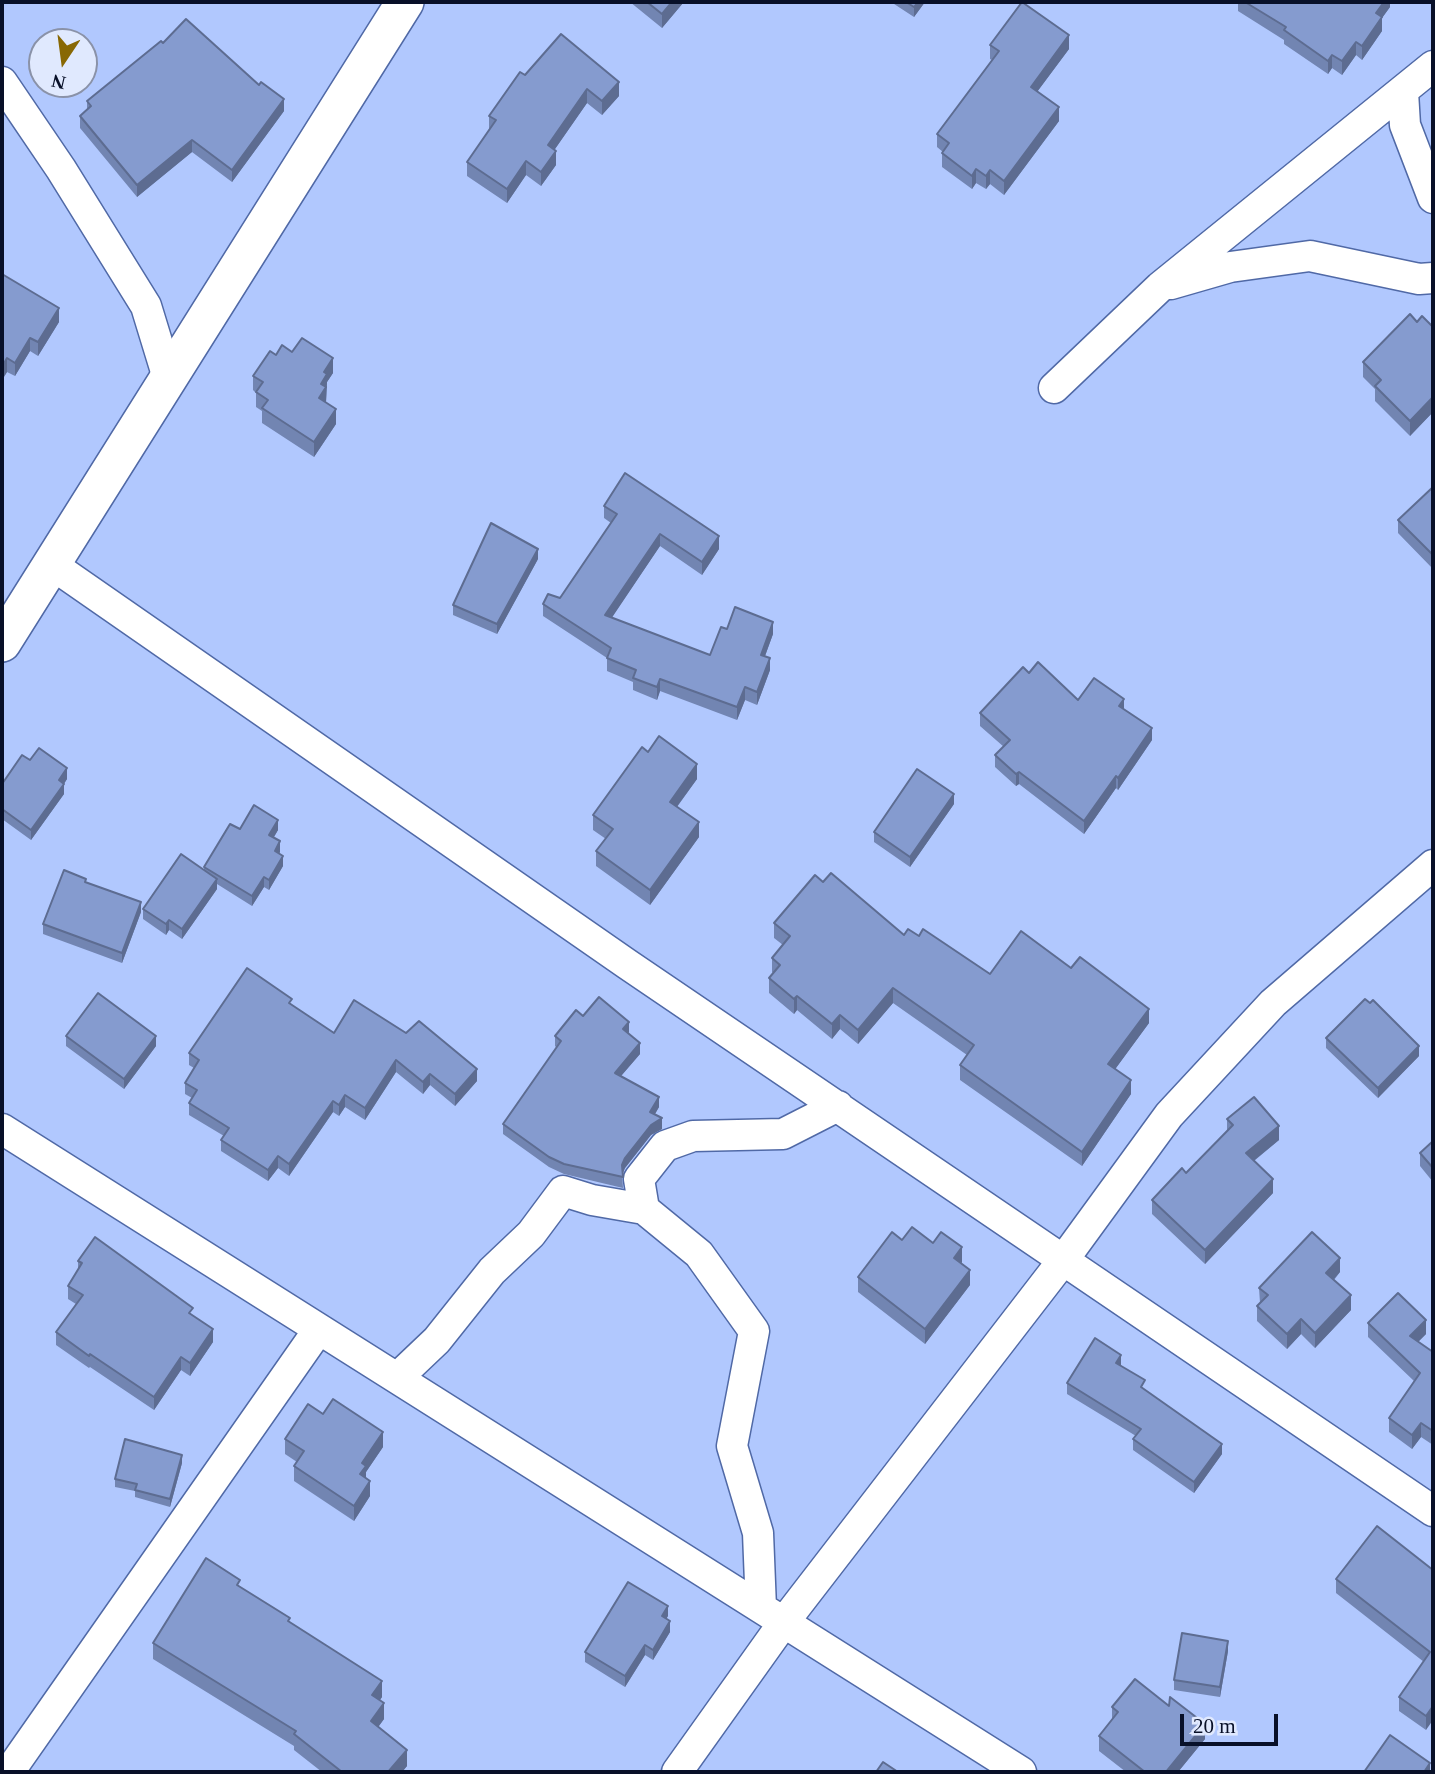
<!DOCTYPE html>
<style>
body{margin:0}
#map{position:relative;width:1435px;height:1774px;overflow:hidden;background:#b1c8fe;font-family:"Times New Roman",serif}
canvas{display:block}
.frame{position:absolute;inset:0;border:4px solid #081028;pointer-events:none}
.north{position:absolute;left:28px;top:28px;width:70px;height:70px;box-sizing:border-box;background:#e0e9fe;border:2px solid #8a92a8;border-radius:50%;rotate:193deg;font-size:19px;font-weight:700;line-height:28px;text-align:center;color:#081028}
.north::after{content:'';display:block;margin:auto;width:24px;height:32px;background:#886804;clip-path:polygon(50% 0,100% 100%,50% 72%,0 100%)}
.scale{position:absolute;left:1180px;top:1714px;width:98px;height:32px;box-sizing:border-box;border:4px solid #081028;border-top:0;padding-left:9px;font-size:21px;line-height:24px;white-space:nowrap;color:#081028;-webkit-text-stroke:5px #e0e9fe;paint-order:stroke}
</style>
<div id="map">
<canvas width="1435" height="1774"></canvas>
<div class="frame"></div>
<div class="north">N</div>
<div class="scale">20 m</div>
</div>
<script>
const ctx = document.querySelector('canvas').getContext('2d');
ctx.lineJoin = 'round';
function stroke(path, color, width, dash) {
  ctx.strokeStyle = color;
  ctx.lineWidth = width;
  ctx.lineCap = dash ? 'butt' : 'round';
  ctx.setLineDash(dash || []);
  ctx.stroke(path);
}
function paint(path, color) {
  ctx.fillStyle = color;
  ctx.fill(path, 'evenodd');
}
const minor = new Path2D(`
 M 2,82 L 61,169 L 146,306 L 168,378
 M 1403,92 L 1405,125 L 1433,198
 M 1171,284 L 1230,267 L 1310,256 L 1419,279 L 1433,278
 M 1054,388 L 1160,287 L 1433,66
 M 51,564 L 627,964 L 1433,1511
 M 2,1129 L 1021,1772
 M 397,1378 L 437,1340 L 492,1271 L 531,1234 L 563,1191 L 592,1200 L 644,1209
 M 761,1608 L 758,1533 L 732,1446 L 754,1331 L 699,1254 L 644,1209 L 639,1179 L 665,1146 L 693,1136 L 783,1134 L 838,1106
 M 9,1772 L 319,1329
 M 677,1772 L 784,1622 L 1064,1259 L 1169,1115 L 1273,1003 L 1433,865`);
const tertiary = new Path2D(`
 M 2,643 L 405,2`);
stroke(minor, '#5069a6', 33);
stroke(tertiary, '#5069a6', 40);
stroke(minor, '#fff', 30);
stroke(tertiary, '#fff', 37);
paint(new Path2D(`
 M 630,2 L 683,2 L 683,3 L 662,28 Z
 M 891,2 L 925,2 L 914,17 Z
 M 1238,2 L 1390,2 L 1390,7 L 1382,18 L 1382,31 L 1362,60 L 1356,55 L 1342,75 L 1332,68 L 1328,74 L 1284,44 L 1284,40 L 1238,11 Z
 M 163,43 L 284,111 L 232,182 L 192,152 L 137,197 L 80,128 L 80,116 L 87,110 L 87,101 Z
 M 990,45 L 1069,49 L 1037,92 L 1059,121 L 1004,195 L 990,184 L 986,189 L 976,183 L 972,189 L 942,167 L 942,153 L 943,152 L 937,147 L 937,134 L 992,60 L 990,59 Z
 M 525,75 L 619,96 L 602,115 L 587,103 L 555,149 L 556,165 L 541,186 L 526,175 L 507,203 L 467,176 L 467,162 L 489,130 L 489,116 Z
 M 2,274 L 59,322 L 38,356 L 30,351 L 15,376 L 7,372 L 2,380 Z
 M 1417,322 L 1433,327 L 1433,412 L 1410,436 L 1375,401 L 1375,389 L 1363,377 L 1363,362 Z
 M 292,352 L 333,373 L 327,382 L 326,402 L 336,424 L 314,457 L 262,423 L 262,411 L 256,407 L 256,393 L 253,390 L 253,376 L 276,355 Z
 M 1433,487 L 1433,569 L 1398,533 L 1398,520 Z
 M 604,506 L 719,549 L 702,575 L 660,546 L 611,618 L 710,655 L 727,629 L 773,634 L 765,656 L 770,670 L 757,705 L 745,700 L 737,720 L 660,691 L 657,700 L 633,690 L 633,682 L 607,671 L 607,658 L 543,616 L 543,604 L 560,598 L 611,523 L 604,518 Z
 M 538,559 L 497,634 L 453,615 L 453,605 Z
 M 1029,673 L 1078,700 L 1124,709 L 1152,740 L 1118,790 L 1116,788 L 1084,834 L 1019,784 L 1016,786 L 995,767 L 995,755 L 1004,747 L 980,726 L 980,713 Z
 M 1433,692 L 1433,710 L 1431,708 L 1431,695 Z
 M 648,752 L 697,779 L 677,807 L 699,837 L 650,905 L 596,866 L 596,851 L 606,839 L 593,830 L 593,815 Z
 M 30,760 L 67,779 L 64,784 L 64,794 L 31,840 L 2,819 L 2,784 Z
 M 954,804 L 910,867 L 874,842 L 874,832 Z
 M 240,829 L 278,830 L 274,837 L 280,852 L 279,853 L 283,866 L 269,890 L 264,887 L 252,906 L 217,884 L 217,889 L 182,939 L 169,930 L 166,935 L 143,919 L 143,909 L 204,870 L 204,867 Z
 M 86,882 L 141,912 L 122,963 L 43,934 L 43,924 Z
 M 823,882 L 904,935 L 919,936 L 990,974 L 1071,968 L 1149,1023 L 1115,1069 L 1131,1094 L 1082,1166 L 960,1080 L 960,1065 L 967,1055 L 893,1003 L 858,1044 L 840,1029 L 832,1039 L 797,1010 L 794,1014 L 769,993 L 769,978 L 773,973 L 772,972 L 772,958 L 783,945 L 774,938 L 774,923 Z
 M 292,1005 L 334,1033 L 477,1081 L 455,1106 L 430,1085 L 423,1094 L 396,1072 L 365,1120 L 345,1107 L 339,1116 L 333,1112 L 289,1176 L 278,1168 L 268,1181 L 221,1151 L 221,1140 L 224,1136 L 189,1115 L 189,1103 L 192,1098 L 185,1094 L 185,1083 L 194,1068 L 189,1065 L 189,1053 Z
 M 583,1016 L 629,1032 L 628,1033 L 640,1054 L 621,1076 L 659,1107 L 654,1115 L 662,1129 L 651,1135 L 625,1168 L 622,1174 L 623,1188 L 564,1174 L 549,1167 L 503,1134 L 503,1124 L 557,1048 L 555,1046 L 555,1036 Z
 M 66,1036 L 156,1046 L 124,1089 L 66,1046 Z
 M 1326,1038 L 1419,1056 L 1378,1098 L 1326,1048 Z
 M 1227,1119 L 1279,1140 L 1254,1161 L 1273,1193 L 1205,1264 L 1152,1214 L 1152,1200 L 1186,1173 L 1227,1131 Z
 M 1433,1141 L 1433,1182 L 1420,1166 L 1420,1153 Z
 M 902,1240 L 933,1243 L 962,1262 L 961,1264 L 970,1285 L 925,1344 L 858,1292 L 858,1277 Z
 M 78,1261 L 193,1316 L 213,1342 L 190,1376 L 181,1370 L 154,1410 L 90,1367 L 89,1368 L 56,1345 L 56,1332 L 76,1304 L 68,1299 L 68,1286 L 78,1269 Z
 M 1340,1272 L 1334,1280 L 1351,1310 L 1315,1348 L 1301,1334 L 1287,1349 L 1257,1321 L 1257,1306 L 1260,1303 L 1259,1288 Z
 M 1368,1323 L 1426,1334 L 1418,1342 L 1433,1352 L 1433,1445 L 1421,1437 L 1412,1449 L 1389,1432 L 1389,1418 L 1414,1381 L 1368,1337 Z
 M 1121,1365 L 1121,1366 L 1145,1390 L 1222,1454 L 1194,1493 L 1133,1450 L 1133,1439 L 1136,1436 L 1067,1394 L 1067,1383 Z
 M 323,1414 L 383,1447 L 366,1472 L 366,1477 L 370,1496 L 354,1521 L 294,1481 L 294,1466 L 297,1462 L 285,1454 L 285,1439 Z
 M 182,1463 L 170,1507 L 135,1497 L 135,1491 L 115,1487 L 115,1479 Z
 M 1433,1570 L 1426,1730 L 1399,1711 L 1399,1697 L 1424,1662 L 1336,1593 L 1336,1579 Z
 M 240,1587 L 290,1622 L 382,1697 L 380,1700 L 384,1719 L 378,1727 L 407,1766 L 402,1772 L 322,1772 L 294,1750 L 294,1746 L 153,1659 L 153,1643 Z
 M 668,1616 L 666,1619 L 670,1632 L 653,1660 L 645,1655 L 625,1687 L 585,1662 L 585,1652 Z
 M 1228,1651 L 1220,1697 L 1174,1690 L 1174,1680 Z
 M 1169,1706 L 1205,1739 L 1178,1772 L 1126,1772 L 1099,1751 L 1099,1736 L 1112,1720 L 1112,1707 Z`), '#7285b2');
paint(new Path2D(`
 M 672,2 L 683,2 L 683,3 L 662,28 L 662,14 Z
 M 918,2 L 925,2 L 914,17 L 914,7 Z
 M 1384,2 L 1390,2 L 1390,7 L 1382,18 L 1382,31 L 1362,60 L 1362,46 L 1376,13 Z
 M 1069,35 L 1069,49 L 1031,100 L 1031,87 Z
 M 1356,42 L 1356,55 L 1342,75 L 1342,61 Z
 M 1332,55 L 1332,68 L 1328,74 L 1328,61 Z
 M 619,82 L 619,96 L 602,115 L 602,101 Z
 M 587,89 L 587,103 L 548,159 L 548,145 Z
 M 284,99 L 284,111 L 232,182 L 232,170 Z
 M 1059,107 L 1059,121 L 1004,195 L 1004,181 Z
 M 192,140 L 192,152 L 137,197 L 137,185 Z
 M 556,151 L 556,165 L 541,186 L 541,172 Z
 M 526,161 L 526,175 L 507,203 L 507,189 Z
 M 976,169 L 976,183 L 972,189 L 972,176 Z
 M 990,170 L 990,184 L 986,189 L 986,176 Z
 M 59,308 L 59,322 L 38,356 L 38,342 Z
 M 30,338 L 30,351 L 15,376 L 15,363 Z
 M 7,358 L 7,372 L 2,380 L 2,367 Z
 M 333,358 L 333,373 L 327,382 L 326,402 L 319,398 L 321,384 L 324,372 Z
 M 1433,397 L 1433,412 L 1410,436 L 1410,421 Z
 M 336,409 L 336,424 L 314,457 L 314,442 Z
 M 660,534 L 660,546 L 605,628 L 605,615 Z
 M 719,536 L 719,549 L 702,575 L 702,562 Z
 M 538,549 L 538,559 L 497,634 L 497,624 Z
 M 773,622 L 773,634 L 761,667 L 761,655 Z
 M 770,658 L 770,670 L 757,705 L 757,692 Z
 M 660,679 L 660,691 L 657,700 L 657,687 Z
 M 745,687 L 745,700 L 737,720 L 737,707 Z
 M 1124,699 L 1124,712 L 1119,706 Z
 M 1152,728 L 1152,740 L 1118,790 L 1118,778 Z
 M 697,764 L 697,779 L 670,816 L 670,802 Z
 M 67,768 L 67,779 L 59,791 L 59,780 Z
 M 1019,772 L 1019,784 L 1016,786 L 1016,774 Z
 M 1116,776 L 1116,788 L 1084,834 L 1084,821 Z
 M 64,784 L 64,794 L 31,840 L 31,830 Z
 M 954,794 L 954,804 L 910,867 L 910,857 Z
 M 278,820 L 278,830 L 269,845 L 269,835 Z
 M 699,822 L 699,837 L 650,905 L 650,890 Z
 M 280,841 L 280,852 L 275,861 L 275,851 Z
 M 283,856 L 283,866 L 269,890 L 269,880 Z
 M 264,877 L 264,887 L 252,906 L 252,896 Z
 M 217,879 L 217,889 L 182,939 L 182,929 Z
 M 141,902 L 141,912 L 122,963 L 122,953 Z
 M 169,920 L 169,930 L 166,935 L 166,924 Z
 M 893,988 L 893,1003 L 858,1044 L 858,1030 Z
 M 797,996 L 797,1010 L 794,1014 L 794,999 Z
 M 1149,1009 L 1149,1023 L 1108,1079 L 1108,1064 Z
 M 840,1015 L 840,1029 L 832,1039 L 832,1024 Z
 M 629,1022 L 629,1032 L 623,1040 L 623,1029 Z
 M 156,1036 L 156,1046 L 124,1089 L 124,1079 Z
 M 640,1043 L 640,1054 L 615,1083 L 615,1073 Z
 M 1419,1046 L 1419,1056 L 1378,1098 L 1378,1088 Z
 M 396,1060 L 396,1072 L 365,1120 L 365,1108 Z
 M 477,1069 L 477,1081 L 455,1106 L 455,1094 Z
 M 430,1074 L 430,1085 L 423,1094 L 423,1082 Z
 M 1131,1080 L 1131,1094 L 1082,1166 L 1082,1152 Z
 M 345,1095 L 345,1107 L 339,1116 L 339,1105 Z
 M 659,1097 L 659,1107 L 650,1123 L 650,1112 Z
 M 333,1101 L 333,1112 L 289,1176 L 289,1164 Z
 M 662,1118 L 662,1129 L 651,1135 L 625,1168 L 622,1175 L 622,1165 L 625,1158 L 651,1125 Z
 M 1279,1126 L 1279,1140 L 1246,1167 L 1246,1153 Z
 M 278,1156 L 278,1168 L 268,1181 L 268,1170 Z
 M 1273,1179 L 1273,1193 L 1205,1264 L 1205,1250 Z
 M 962,1247 L 962,1262 L 954,1273 L 954,1258 Z
 M 1340,1258 L 1340,1272 L 1326,1288 L 1326,1273 Z
 M 970,1270 L 970,1285 L 925,1344 L 925,1329 Z
 M 1351,1295 L 1351,1310 L 1315,1348 L 1315,1333 Z
 M 1301,1319 L 1301,1334 L 1287,1349 L 1287,1334 Z
 M 1426,1320 L 1426,1334 L 1410,1350 L 1410,1336 Z
 M 213,1329 L 213,1342 L 190,1376 L 190,1363 Z
 M 1121,1355 L 1121,1365 L 1116,1373 L 1116,1363 Z
 M 181,1357 L 181,1370 L 154,1410 L 154,1397 Z
 M 1421,1423 L 1421,1437 L 1412,1449 L 1412,1435 Z
 M 383,1432 L 383,1447 L 366,1472 L 366,1481 L 360,1474 L 362,1463 Z
 M 1222,1444 L 1222,1454 L 1194,1493 L 1194,1482 Z
 M 182,1455 L 182,1463 L 170,1507 L 170,1499 Z
 M 370,1481 L 370,1496 L 354,1521 L 354,1506 Z
 M 668,1606 L 668,1616 L 662,1626 L 662,1616 Z
 M 670,1621 L 670,1632 L 653,1660 L 653,1650 Z
 M 1228,1641 L 1228,1651 L 1220,1697 L 1220,1687 Z
 M 645,1645 L 645,1655 L 625,1687 L 625,1676 Z
 M 382,1681 L 382,1697 L 372,1711 L 372,1695 Z
 M 384,1703 L 384,1719 L 371,1737 L 371,1721 Z
 M 1433,1706 L 1433,1720 L 1426,1730 L 1426,1716 Z
 M 1205,1724 L 1205,1739 L 1178,1772 L 1166,1772 Z
 M 407,1750 L 407,1766 L 402,1772 L 388,1772 Z
 M 1430,1763 L 1430,1772 L 1424,1772 Z`), '#5d6c91');
const building = new Path2D(`
 M 647,2 L 672,2 L 662,14 Z
 M 906,2 L 918,2 L 914,7 Z
 M 1022,2 L 1069,35 L 1031,87 L 1059,107 L 1004,181 L 990,170 L 986,176 L 976,169 L 972,176 L 942,153 L 949,143 L 937,134 L 999,51 L 990,45 Z
 M 1245,2 L 1384,2 L 1376,13 L 1382,17 L 1362,46 L 1356,42 L 1342,61 L 1332,55 L 1328,61 L 1284,30 L 1286,27 Z
 M 186,19 L 259,85 L 261,82 L 284,99 L 232,170 L 192,140 L 137,185 L 80,116 L 91,106 L 87,101 L 161,41 L 163,43 Z
 M 561,34 L 619,82 L 602,101 L 587,89 L 548,145 L 556,151 L 541,172 L 526,161 L 507,189 L 467,162 L 496,120 L 489,116 L 520,72 L 525,75 Z
 M 2,274 L 59,308 L 38,342 L 30,338 L 15,363 L 7,358 L 2,367 Z
 M 1410,314 L 1417,322 L 1422,316 L 1433,327 L 1433,397 L 1410,421 L 1375,386 L 1381,380 L 1363,362 Z
 M 302,338 L 333,358 L 324,372 L 327,374 L 321,384 L 326,387 L 319,398 L 336,409 L 314,442 L 262,408 L 268,400 L 256,392 L 263,382 L 253,376 L 270,351 L 276,355 L 282,345 L 292,352 Z
 M 625,473 L 719,536 L 702,562 L 660,534 L 605,615 L 710,655 L 721,627 L 727,629 L 735,607 L 773,622 L 761,655 L 770,658 L 757,692 L 745,687 L 737,707 L 660,679 L 657,687 L 633,678 L 636,670 L 607,658 L 611,648 L 543,604 L 548,594 L 560,598 L 617,514 L 604,506 Z
 M 1433,487 L 1433,555 L 1398,520 Z
 M 491,523 L 538,549 L 497,624 L 453,605 Z
 M 1038,662 L 1078,700 L 1094,678 L 1124,699 L 1119,706 L 1152,728 L 1118,778 L 1116,776 L 1084,821 L 1019,772 L 1016,774 L 995,755 L 1010,740 L 980,713 L 1023,667 L 1029,673 Z
 M 659,736 L 697,764 L 670,802 L 699,822 L 650,890 L 596,851 L 613,829 L 593,815 L 642,747 L 648,752 Z
 M 39,748 L 67,768 L 59,780 L 64,784 L 31,830 L 2,809 L 2,784 L 22,755 L 30,760 Z
 M 917,769 L 954,794 L 910,857 L 874,832 Z
 M 254,805 L 278,820 L 269,835 L 280,841 L 275,851 L 283,856 L 269,880 L 264,877 L 252,896 L 204,867 L 230,824 L 240,829 Z
 M 181,854 L 217,879 L 182,929 L 169,920 L 166,924 L 143,909 Z
 M 64,870 L 86,879 L 85,882 L 141,902 L 122,953 L 43,924 Z
 M 831,873 L 904,935 L 908,929 L 919,936 L 923,929 L 990,974 L 1021,931 L 1071,968 L 1080,957 L 1149,1009 L 1108,1064 L 1131,1080 L 1082,1152 L 960,1065 L 974,1045 L 893,988 L 858,1030 L 840,1015 L 832,1024 L 797,996 L 794,999 L 769,978 L 780,965 L 772,958 L 790,936 L 774,923 L 815,875 L 823,882 Z
 M 247,968 L 292,999 L 289,1003 L 334,1033 L 354,1000 L 406,1033 L 419,1021 L 477,1069 L 455,1094 L 430,1074 L 423,1082 L 396,1060 L 365,1108 L 345,1095 L 339,1105 L 333,1101 L 289,1164 L 278,1156 L 268,1170 L 221,1140 L 229,1128 L 189,1103 L 197,1090 L 185,1083 L 199,1060 L 189,1053 Z
 M 98,993 L 156,1036 L 124,1079 L 66,1036 Z
 M 599,997 L 629,1022 L 623,1029 L 640,1043 L 615,1073 L 659,1097 L 650,1112 L 662,1118 L 651,1125 L 625,1158 L 622,1165 L 623,1177 L 564,1164 L 549,1157 L 503,1124 L 561,1041 L 555,1036 L 576,1010 L 583,1016 Z
 M 1365,999 L 1370,1003 L 1373,1000 L 1419,1046 L 1378,1088 L 1326,1038 Z
 M 1254,1097 L 1279,1126 L 1246,1153 L 1273,1179 L 1205,1250 L 1152,1200 L 1182,1168 L 1186,1173 L 1233,1125 L 1227,1119 Z
 M 1433,1141 L 1433,1168 L 1420,1153 Z
 M 912,1227 L 933,1243 L 941,1232 L 962,1247 L 954,1258 L 970,1270 L 925,1329 L 858,1277 L 892,1232 L 902,1240 Z
 M 1312,1232 L 1340,1258 L 1326,1273 L 1351,1295 L 1315,1333 L 1301,1319 L 1287,1334 L 1257,1306 L 1268,1295 L 1259,1288 Z
 M 95,1237 L 193,1308 L 189,1313 L 213,1329 L 190,1363 L 181,1357 L 154,1397 L 90,1354 L 89,1356 L 56,1332 L 83,1295 L 68,1286 L 82,1263 L 78,1261 Z
 M 1398,1293 L 1426,1320 L 1410,1336 L 1433,1352 L 1433,1431 L 1421,1423 L 1412,1435 L 1389,1418 L 1420,1373 L 1368,1323 Z
 M 1095,1338 L 1121,1355 L 1116,1363 L 1145,1380 L 1141,1387 L 1222,1444 L 1194,1482 L 1133,1439 L 1141,1429 L 1067,1383 Z
 M 333,1399 L 383,1432 L 362,1463 L 366,1466 L 360,1474 L 370,1481 L 354,1506 L 294,1466 L 304,1451 L 285,1439 L 308,1404 L 323,1414 Z
 M 125,1439 L 182,1455 L 170,1499 L 135,1490 L 137,1484 L 115,1479 Z
 M 1377,1526 L 1433,1570 L 1433,1706 L 1426,1716 L 1399,1697 L 1430,1652 L 1336,1579 Z
 M 206,1558 L 240,1580 L 237,1585 L 290,1618 L 288,1621 L 382,1681 L 372,1695 L 384,1703 L 371,1721 L 407,1750 L 388,1772 L 342,1772 L 294,1734 L 296,1731 L 153,1643 Z
 M 628,1582 L 668,1606 L 662,1616 L 670,1621 L 653,1650 L 645,1645 L 625,1676 L 585,1652 Z
 M 1182,1633 L 1228,1641 L 1220,1687 L 1174,1680 Z
 M 1135,1679 L 1169,1706 L 1170,1697 L 1205,1724 L 1166,1772 L 1145,1772 L 1099,1736 L 1118,1712 L 1112,1707 Z
 M 1390,1735 L 1430,1763 L 1424,1772 L 1364,1772 Z
 M 883,1762 L 898,1772 L 876,1772 Z`);
paint(building, '#859bcf');
stroke(building, '#5d6c91', 2);
</script>
